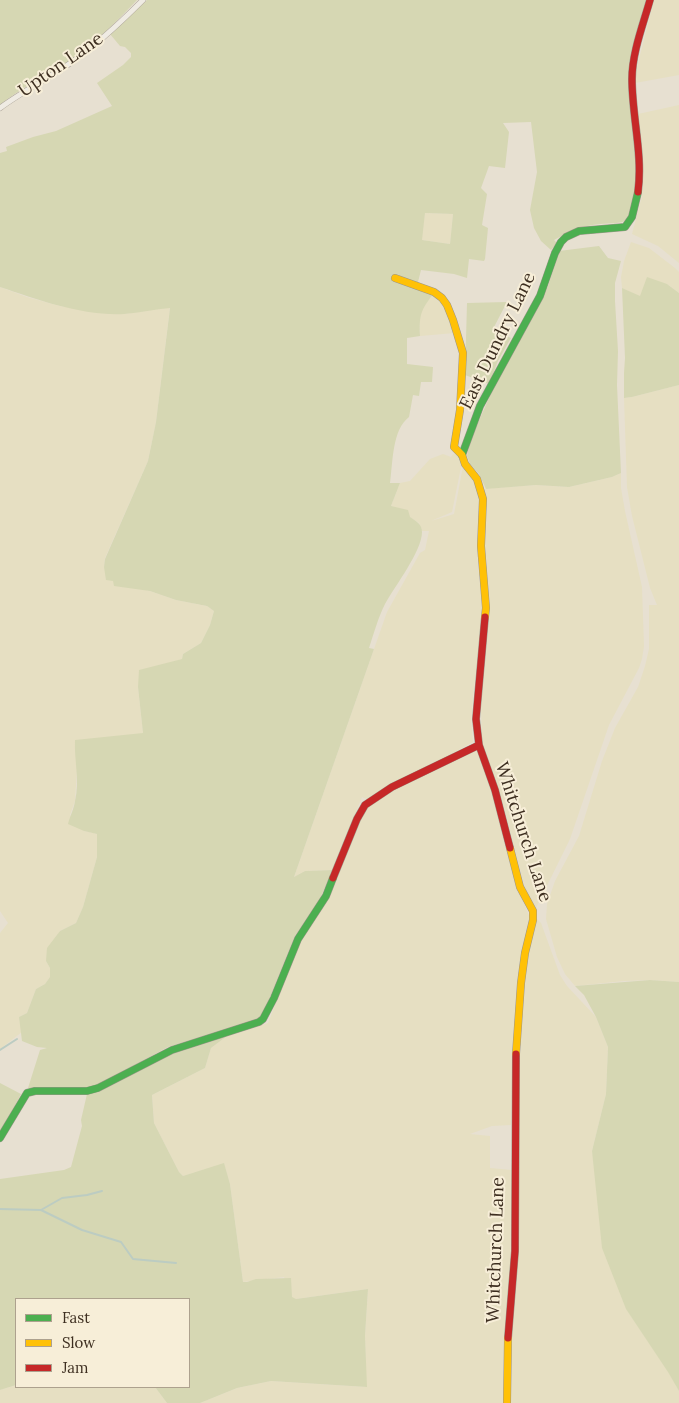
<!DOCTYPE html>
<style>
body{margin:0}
#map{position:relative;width:679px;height:1403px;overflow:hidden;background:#e7e0d1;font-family:Lora,serif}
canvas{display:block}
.legend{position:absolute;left:15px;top:1298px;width:175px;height:90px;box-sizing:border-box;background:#f7eed8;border:1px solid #ada18e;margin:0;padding:6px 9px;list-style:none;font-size:15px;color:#3d2e20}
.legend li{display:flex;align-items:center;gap:10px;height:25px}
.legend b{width:25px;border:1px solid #ada18e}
</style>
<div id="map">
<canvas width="679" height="1403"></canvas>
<ul class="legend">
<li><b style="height:6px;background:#4caf50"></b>Fast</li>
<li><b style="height:6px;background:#ffc107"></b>Slow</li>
<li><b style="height:6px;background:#c62828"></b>Jam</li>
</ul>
</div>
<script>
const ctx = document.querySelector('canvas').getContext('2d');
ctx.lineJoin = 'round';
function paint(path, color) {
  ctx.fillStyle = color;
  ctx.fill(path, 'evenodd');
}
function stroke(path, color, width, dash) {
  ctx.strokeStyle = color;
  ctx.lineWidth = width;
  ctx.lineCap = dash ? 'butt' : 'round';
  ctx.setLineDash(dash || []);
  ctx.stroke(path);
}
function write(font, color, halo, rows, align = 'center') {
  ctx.font = font + ' Lora,serif';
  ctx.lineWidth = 4;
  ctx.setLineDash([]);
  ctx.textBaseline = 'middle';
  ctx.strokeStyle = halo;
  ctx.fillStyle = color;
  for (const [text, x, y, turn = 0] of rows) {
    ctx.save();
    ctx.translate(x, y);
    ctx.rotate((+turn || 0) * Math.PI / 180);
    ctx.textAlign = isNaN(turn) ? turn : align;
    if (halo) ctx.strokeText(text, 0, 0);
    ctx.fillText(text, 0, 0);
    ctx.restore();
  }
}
paint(new Path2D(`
 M 654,0 L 679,0 L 679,75 L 635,83 L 635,75 Z
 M 679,105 L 679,263 L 658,246 L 632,234 L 642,196 L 643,161 L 638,114 Z
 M 425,213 L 453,214 L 450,244 L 421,240 Z
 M 631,242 L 649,248 L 675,268 L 679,272 L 679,293 L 667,284 L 640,297 L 622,288 L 621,277 L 624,261 Z
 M 0,287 L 27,297 L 60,306 L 113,314 L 124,314 L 170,307 L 156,422 L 148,461 L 105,558 L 104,567 L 113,581 L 150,591 L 176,600 L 207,606 L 214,611 L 210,625 L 201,643 L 183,654 L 182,659 L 173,662 L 138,687 L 143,733 L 77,769 L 75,801 L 70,815 L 84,831 L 98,834 L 97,857 L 83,907 L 76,923 L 60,931 L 46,961 L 50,968 L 51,976 L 45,984 L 36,989 L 27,1013 L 19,1017 L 22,1032 L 0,1049 L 0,933 L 8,923 L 0,911 Z
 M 434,293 L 446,307 L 455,333 L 420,336 L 419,317 L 422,308 Z
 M 679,385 L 679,982 L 650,980 L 624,981 L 575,986 L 565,974 L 557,957 L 546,919 L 547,904 L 555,881 L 579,836 L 602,761 L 615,728 L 638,687 L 645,666 L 649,649 L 649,605 L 657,605 L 650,588 L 632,516 L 627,487 L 624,398 L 632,397 Z
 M 443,454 L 451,457 L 453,454 L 458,455 L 462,462 L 452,512 L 431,521 L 454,514 L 463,466 L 479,489 L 536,485 L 569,487 L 612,477 L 621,473 L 621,488 L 625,511 L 642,587 L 644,646 L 642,659 L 639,668 L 609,725 L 570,839 L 536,908 L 530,900 L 524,885 L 503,804 L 482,743 L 481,708 L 490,606 L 486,556 L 477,557 L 483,611 L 473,697 L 471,721 L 473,742 L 368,800 L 362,797 L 333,870 L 305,871 L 294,877 L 387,612 L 420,553 L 425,550 L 429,531 L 422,531 L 419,523 L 391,506 L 400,483 L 410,481 L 430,459 Z
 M 477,748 L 493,792 L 505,846 L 516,885 L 530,918 L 513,1050 L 511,1125 L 492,1126 L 470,1134 L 490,1136 L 490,1168 L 512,1170 L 512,1250 L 504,1403 L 200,1403 L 237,1388 L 271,1381 L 366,1387 L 365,1336 L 368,1289 L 296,1299 L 292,1298 L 284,1277 L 243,1282 L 230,1184 L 224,1164 L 183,1176 L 179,1172 L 154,1123 L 152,1095 L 205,1068 L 211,1048 L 227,1036 L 268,1023 L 301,938 L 329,897 L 364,811 L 372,803 L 392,790 Z
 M 537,919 L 541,923 L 560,975 L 567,986 L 596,1017 L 608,1047 L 606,1094 L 592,1151 L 626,1308 L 669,1372 L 679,1391 L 679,1403 L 510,1403 L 510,1349 L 522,996 L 528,953 L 535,921 Z
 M 16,1385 L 16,1387 L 155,1387 L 167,1403 L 0,1403 L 0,1390 Z`), '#e6dfc2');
paint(new Path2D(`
 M 0,0 L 137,0 C 116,22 94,45 68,62 C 45,76 21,88 0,105 Z
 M 147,0 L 647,0 L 630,90 L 635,151 L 636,175 L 636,195 L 628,220 C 619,224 611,223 600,224 C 584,225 568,233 554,240 L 557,243 L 551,250 L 541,241 L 534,228 L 530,210 L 537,172 L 531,122 L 503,123 L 509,132 L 505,168 L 489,166 L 481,188 L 487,194 L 482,225 L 488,228 L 485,259 L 484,261 L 469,259 L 467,278 L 454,274 L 421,270 L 418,282 L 405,282 L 434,293 C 421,310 419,314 420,336 L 407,338 L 407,364 L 433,367 L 432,382 L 421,382 L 419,396 L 413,395 L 409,417 C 392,430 393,462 390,483 L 400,483 L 391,506 L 408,510 L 410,517 C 416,521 422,524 422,532 C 422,551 395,586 385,604 C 378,618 374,633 369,648 L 374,649 L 294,877 L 305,871 L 333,870 L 317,905 L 295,936 L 266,1007 L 258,1020 L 168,1047 L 98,1085 L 87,1088 L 28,1088 L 40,1050 L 47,1048 L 37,1047 L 22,1041 L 19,1017 L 27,1013 L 36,989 L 45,984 L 50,977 L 50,968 L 46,961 L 47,948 L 60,931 L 76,923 L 83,907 L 97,857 L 97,834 L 84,831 L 68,824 C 70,816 74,809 75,801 C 80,781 74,760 75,740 L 143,733 L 138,687 L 139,670 L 182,659 L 183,654 L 201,643 L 210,625 L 214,611 L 207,606 L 176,600 L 150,591 L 114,586 L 113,581 L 106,580 L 104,567 L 105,559 L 148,461 L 156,422 L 170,308 C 155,309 140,313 124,314 C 82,316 39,300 0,287 L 0,153 L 7,151 L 6,147 L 33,137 L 56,131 L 112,106 L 97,83 L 123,65 L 131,57 L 131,53 L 125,47 L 120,46 L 110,34 ZM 425,213 L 453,214 L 450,244 L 422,240 Z
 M 599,246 L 608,258 L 621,261 L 615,283 L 615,301 L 618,351 L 617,385 L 621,473 L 612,477 L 569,487 L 536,485 L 486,489 L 479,474 L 470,464 L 467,456 L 470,441 L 500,373 L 548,286 L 559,251 Z
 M 647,277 L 667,284 L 679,293 L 679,385 L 632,397 L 624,398 L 624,373 L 625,358 L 622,288 L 640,296 Z
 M 507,302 L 493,329 L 511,338 L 498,361 L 489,384 L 465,375 L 467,303 Z
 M 650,980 L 679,982 L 679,1391 L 668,1372 L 626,1309 L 602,1248 L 592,1151 L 606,1094 L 608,1047 L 596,1017 L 584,995 L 575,986 Z
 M 227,1036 L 211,1048 L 205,1068 L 152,1095 L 154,1123 L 179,1172 L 183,1176 L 224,1163 L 230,1184 L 243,1282 L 247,1282 L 256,1279 L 291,1278 L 292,1297 L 296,1299 L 368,1289 L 365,1336 L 367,1387 L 271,1381 L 237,1388 L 200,1403 L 167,1403 L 155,1387 L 189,1387 L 189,1299 L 16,1299 L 16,1385 L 0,1390 L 0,1179 L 64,1170 L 71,1167 L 82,1126 L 81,1120 L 87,1094 L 170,1053 Z
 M 0,1083 L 21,1094 L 0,1134 Z`), '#d6d7b3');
stroke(new Path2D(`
 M 0,1050 L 17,1039
 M 0,1209 L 41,1210 L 82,1230 L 121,1242 L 133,1259 L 176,1263
 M 41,1210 L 62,1198 L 87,1195 L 102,1191`), '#bcccc2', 2);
const street = new Path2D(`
 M 0,108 C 23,91 49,78 72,62 C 98,44 121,22 143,0`);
const fast = new Path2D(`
 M 462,455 L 480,406 L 540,296 L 555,253 L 561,242 L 566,237 L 579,231 L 625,227 L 632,217 L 638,192
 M 0,1138 L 27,1093 L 35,1091 L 87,1091 L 98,1088 L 172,1050 L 259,1022 L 263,1019 L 274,998 L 298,939 L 326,896 L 333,878`);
const slow = new Path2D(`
 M 395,278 L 434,292 L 442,298 L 447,305 L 453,320 L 463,353 L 460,410 L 454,447 L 462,455 L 465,464 L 477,479 L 483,499 L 481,546 L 486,608 L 485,617
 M 510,848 L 520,887 L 533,911 L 533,920 L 525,953 L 521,983 L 516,1054
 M 507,1403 L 508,1338`);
const jam = new Path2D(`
 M 638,192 C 643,154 632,117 632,79 C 632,53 643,25 650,0
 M 485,617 L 476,719 L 479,745 L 495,790 L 510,848
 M 333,878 L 357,819 L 365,805 L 392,787 L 479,745
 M 508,1338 L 515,1251 L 516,1054`);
stroke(street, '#ada599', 6);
stroke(fast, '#9c958a', 8);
stroke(slow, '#9c958a', 8);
stroke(jam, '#9c958a', 8);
stroke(street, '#efebe3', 5);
stroke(fast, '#4caf50', 7);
stroke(slow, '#ffc107', 7);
stroke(jam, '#c62828', 7);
write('18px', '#3d2e20', '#f7eed8', [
 ["Upton Lane",61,65,-35],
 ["East Dundry Lane",498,341,-64],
 ["Whitchurch Lane",523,832,72],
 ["Whitchurch Lane",496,1250,-88]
]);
</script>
